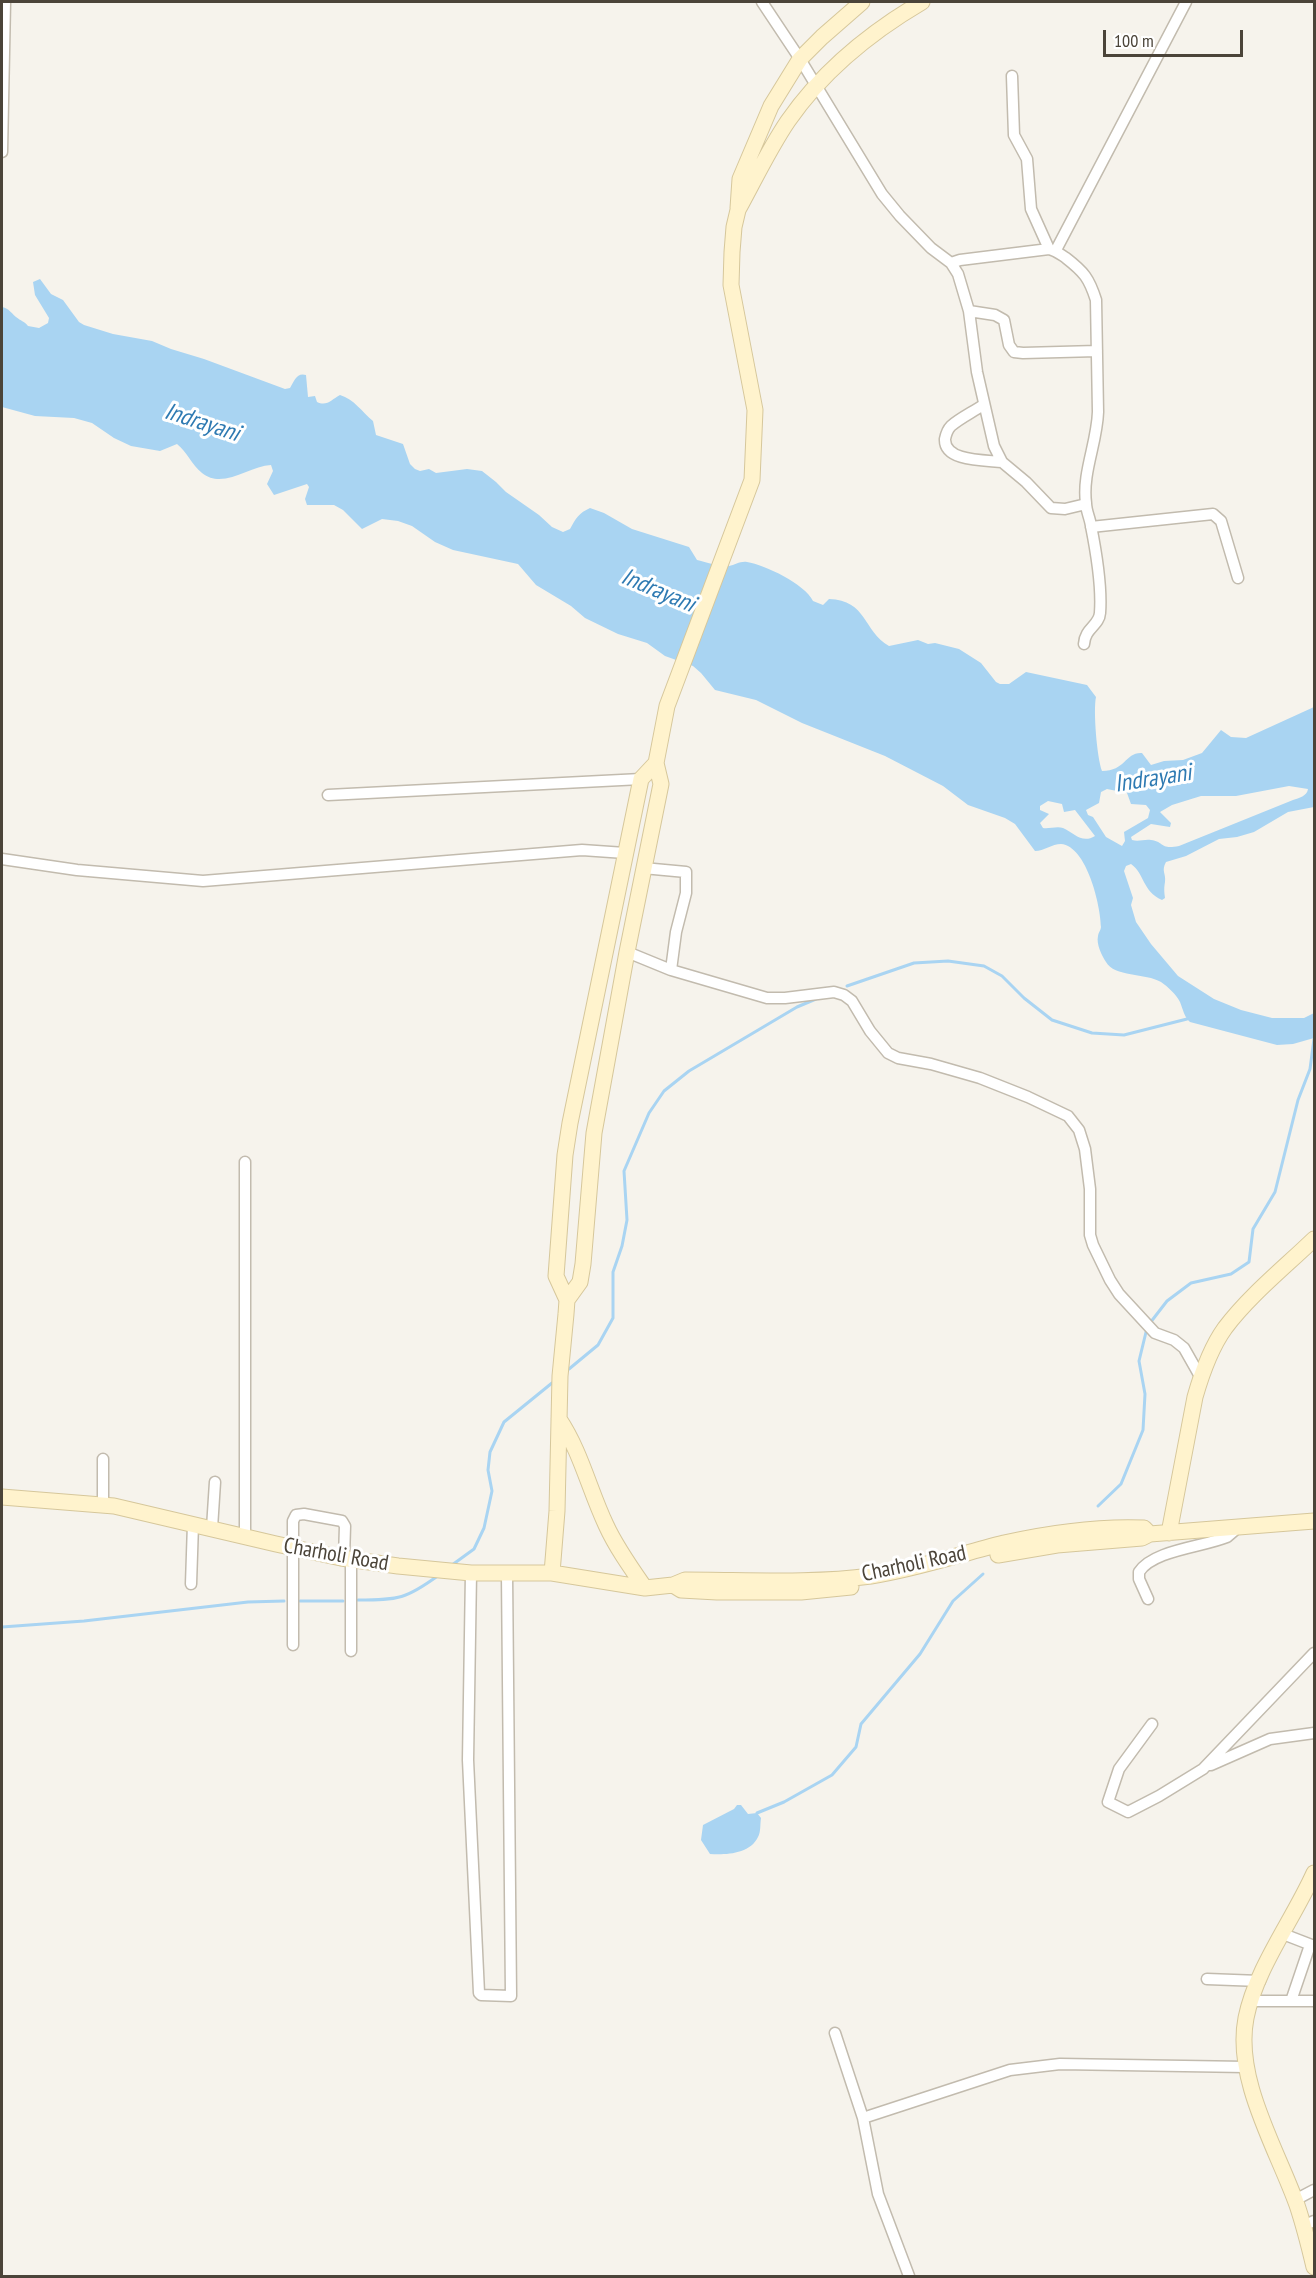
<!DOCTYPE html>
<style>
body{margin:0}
#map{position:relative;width:1316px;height:2278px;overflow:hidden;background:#f6f3ec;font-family:"PT Sans Narrow",sans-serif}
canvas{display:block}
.frame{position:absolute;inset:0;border:3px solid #4b4439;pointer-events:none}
.scale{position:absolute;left:1103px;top:30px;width:140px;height:27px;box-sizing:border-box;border:3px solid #4b4439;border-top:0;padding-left:8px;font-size:18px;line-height:21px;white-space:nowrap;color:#4b4439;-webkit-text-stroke:4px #fff;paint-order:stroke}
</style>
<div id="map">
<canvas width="1316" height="2278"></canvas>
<div class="frame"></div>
<div class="scale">100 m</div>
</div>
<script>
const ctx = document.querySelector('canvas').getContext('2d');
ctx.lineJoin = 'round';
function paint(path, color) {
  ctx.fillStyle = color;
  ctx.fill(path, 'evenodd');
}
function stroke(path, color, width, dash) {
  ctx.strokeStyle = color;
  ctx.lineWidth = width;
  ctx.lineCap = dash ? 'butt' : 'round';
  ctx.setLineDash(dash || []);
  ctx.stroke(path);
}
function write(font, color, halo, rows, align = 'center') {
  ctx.font = font + ' "PT Sans Narrow",sans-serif';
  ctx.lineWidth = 6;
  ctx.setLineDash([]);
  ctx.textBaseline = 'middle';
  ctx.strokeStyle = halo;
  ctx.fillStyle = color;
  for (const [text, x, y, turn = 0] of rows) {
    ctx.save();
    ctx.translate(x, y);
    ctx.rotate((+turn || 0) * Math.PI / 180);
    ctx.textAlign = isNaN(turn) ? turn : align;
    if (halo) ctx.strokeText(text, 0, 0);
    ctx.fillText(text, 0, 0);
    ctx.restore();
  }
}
paint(new Path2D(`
 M 40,279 L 51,294 L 63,300 L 79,322 L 84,325 L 113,334 L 152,341 L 171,349 L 204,359 L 285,389 L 290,388 C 294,381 297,372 306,375 L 308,397 L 315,396 L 317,402 C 327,407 332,399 340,395 C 354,399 362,412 373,421 L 376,435 L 403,444 L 410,464 L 415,469 L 420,471 L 429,469 L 436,473 L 467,469 L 482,471 L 496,482 L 506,492 L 539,515 L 552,527 L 563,532 L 570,529 C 576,518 579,513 590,508 L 604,513 L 632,529 L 689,547 L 697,560 C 706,562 719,567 729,566 C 735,565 740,561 747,562 C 765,565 805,584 813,601 L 823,605 L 829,599 C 867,600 863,631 889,646 L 918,640 L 928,644 L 935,643 L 959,649 L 981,663 L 996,682 L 1000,684 L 1009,684 L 1026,672 L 1087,685 L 1096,697 C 1093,710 1097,758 1102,771 C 1126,771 1125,752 1142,753 L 1151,765 L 1164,761 L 1183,760 L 1202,753 L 1221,730 L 1231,737 L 1246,738 L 1314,707 L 1314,807 L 1288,812 L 1254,832 L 1237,837 L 1219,839 L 1186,856 L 1166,862 C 1161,871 1166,873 1165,882 C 1164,888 1164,891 1165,898 L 1162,900 C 1142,891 1145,874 1131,864 L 1126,866 L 1124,871 L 1133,898 L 1131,905 L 1136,922 L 1151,944 L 1178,976 L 1214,999 L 1241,1010 L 1272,1018 L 1304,1018 L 1314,1013 L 1314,1038 L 1293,1044 L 1277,1045 L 1190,1022 C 1184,1017 1183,1009 1180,1002 C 1176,994 1168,987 1161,982 C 1146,973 1114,977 1106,962 C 1102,956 1096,944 1098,936 C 1098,933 1101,930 1101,927 C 1101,907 1087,846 1061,844 C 1052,844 1044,851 1035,851 L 1015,824 L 1005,818 L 968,805 L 943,786 L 885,756 L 802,723 L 756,700 L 715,690 L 701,673 L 693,666 L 665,656 L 647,643 L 618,634 L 585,618 L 571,606 L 536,585 L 518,564 L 453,550 L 435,542 L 412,526 L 398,521 L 382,519 L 362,529 L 343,510 L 334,505 L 307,505 L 305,499 L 309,487 L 307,484 L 274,495 L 267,484 L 273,471 L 271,465 C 249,466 223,490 202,473 C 192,465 187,452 177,444 L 160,451 L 131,446 L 114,438 L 92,423 L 74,418 L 35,416 L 2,407 L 2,307 C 10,309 10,312 16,317 C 21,321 24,321 28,326 L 39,328 L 48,323 L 49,318 L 35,295 L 33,282 ZM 1289,786 L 1308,789 C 1307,796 1299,798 1293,800 L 1179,846 C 1160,850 1165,842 1151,840 C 1144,839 1139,842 1132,840 L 1131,837 L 1151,824 L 1170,827 L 1171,823 L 1160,812 L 1172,805 L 1201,796 L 1236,796 ZM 1107,789 L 1127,793 L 1131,804 L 1146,805 L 1150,810 L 1148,818 L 1124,832 L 1125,841 L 1122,846 L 1106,837 L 1093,817 L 1088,815 L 1086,810 L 1099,803 L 1101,792 ZM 1048,801 L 1062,804 L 1064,812 L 1075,810 L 1095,836 C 1082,844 1074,833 1063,828 C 1057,826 1049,829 1043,828 L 1040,823 L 1049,814 L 1040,810 L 1040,806 Z
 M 737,1805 L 741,1805 L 748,1814 L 757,1813 L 761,1818 C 760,1824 761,1832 758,1837 C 750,1854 726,1855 710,1854 L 701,1840 L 703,1825 L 734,1809 Z`), '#a9d4f2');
stroke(new Path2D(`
 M 847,986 L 914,963 L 948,961 L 984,966 L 1002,976 L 1024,998 L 1052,1020 L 1092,1033 L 1124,1035 L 1187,1019
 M 1150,1323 L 1167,1301 L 1191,1283 L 1231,1274 L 1249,1262 L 1253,1229 L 1275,1192 L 1298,1100 L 1310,1069 L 1314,1039
 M 569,1369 L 598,1345 L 613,1318 L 613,1272 L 622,1246 L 627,1220 L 624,1171 L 649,1113 L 664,1091 L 689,1071 L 797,1007 L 816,999
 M 1098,1506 L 1121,1484 L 1143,1430 L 1145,1394 L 1139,1361 L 1147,1328
 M 452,1565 L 474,1549 L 484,1528 L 492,1491 L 488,1470 L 490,1452 L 504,1422 L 552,1383
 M 358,1600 C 399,1600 406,1599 439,1575
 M 300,1601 L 343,1601
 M 2,1627 L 84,1621 L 248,1602 L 284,1601
 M 757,1813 L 784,1802 L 832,1775 L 856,1747 L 861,1724 L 920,1654 L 953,1601 L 983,1574`), '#a9d4f2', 3);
const street = new Path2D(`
 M 762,2 L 800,59 L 882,194 L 900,216 L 931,248 L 951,263 L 958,274 L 969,311 L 977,372 L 994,446 L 1002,462 L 1026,482 L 1051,508 L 1065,509 L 1086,504
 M 1012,76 L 1014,135 L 1027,159 L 1031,209 L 1049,249
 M 2,152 L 5,2
 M 1056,250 L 1186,2
 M 951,263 L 960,260 L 1049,249 C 1057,251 1060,254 1066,258 C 1084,272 1089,278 1096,300 L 1098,412 C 1097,443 1082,473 1086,503 C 1086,511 1090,518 1091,526 C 1096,551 1102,587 1100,613 C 1099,626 1085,628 1084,644
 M 969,311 L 995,315 L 1004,320 L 1009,345 L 1014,352 L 1023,353 L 1097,351
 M 983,405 C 973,412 960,418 951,426 C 947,430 946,434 945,439 C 944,462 986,460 1002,462
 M 1091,527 L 1213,514 L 1221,521 L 1238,578
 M 328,795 L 641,779
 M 2,859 L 77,870 L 203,881 L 582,850 L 625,853
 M 643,868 L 686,872 L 686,893 L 676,932 L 671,970
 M 627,952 L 671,970 L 767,998 L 785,998 L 834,992 L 844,995 L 852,1001 L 870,1031 L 888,1053 L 898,1058 L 931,1064 L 980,1078 L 1028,1097 L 1068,1116 L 1079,1130 L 1085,1149 L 1090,1189 L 1090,1235 L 1093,1245 L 1110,1280 L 1119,1294 L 1155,1333 L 1174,1340 L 1184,1348 L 1201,1378
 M 245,1162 L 245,1535
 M 103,1459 L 103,1505
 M 212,1528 L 215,1482
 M 351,1559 L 351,1651
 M 471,1573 L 468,1760 L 479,1993 L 481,1995 L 511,1996 L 507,1574
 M 191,1584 L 193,1524
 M 1148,1599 L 1139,1579 L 1139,1572 C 1153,1550 1203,1547 1227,1537 L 1234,1531 L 1236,1526
 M 293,1645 L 293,1521 L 296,1515 L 304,1514 L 342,1521 L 345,1526 L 344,1558
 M 1152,1724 L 1119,1769 L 1108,1802 L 1128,1812 L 1159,1796 L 1203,1769 L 1314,1653
 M 1211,1765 L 1270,1739 L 1314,1733
 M 1283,1934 L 1314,1946
 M 1207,1979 L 1260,1981
 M 1251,2001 L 1314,2001
 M 1291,2001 L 1310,1945
 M 835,2033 L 863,2118 L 878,2194 L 909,2276
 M 863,2118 L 1010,2070 L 1060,2064 L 1246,2067
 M 1295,2200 L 1314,2190
 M 1303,2226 L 1314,2221`);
const secondary = new Path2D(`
 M 738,208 L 740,179 L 771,106 L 800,59 L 822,37 L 862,2
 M 567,1300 L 556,1276 L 565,1155 L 570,1123 L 641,779 L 656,763
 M 559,1419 C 581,1452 589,1489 606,1525 C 616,1547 631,1568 645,1588
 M 2,1497 L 114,1506 L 276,1544 L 341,1558 L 398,1566 L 471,1573 L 552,1573 L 645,1588 L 673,1585 L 685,1580 C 747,1580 811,1584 871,1576 C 917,1569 960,1554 1004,1543 C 1049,1533 1098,1526 1144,1528 L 1150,1534
 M 1169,1533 L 1195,1397 C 1201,1376 1212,1346 1225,1328 C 1250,1295 1285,1267 1314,1239
 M 998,1555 L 1057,1545 L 1142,1538 L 1150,1534 L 1314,1521
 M 552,1573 L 557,1511 L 560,1376 L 566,1314 L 567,1300 L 580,1282 L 583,1264 L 594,1133 L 627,952 L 661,784 L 656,763 L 667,706 L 752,480 L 755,410 L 731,285 L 732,252 L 734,227 L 738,210 C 754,181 769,149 788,121 C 822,72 871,32 922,2
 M 673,1585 L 681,1590 L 717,1592 L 801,1592 L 851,1587
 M 1314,1873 C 1293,1920 1256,1968 1246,2018 C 1234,2079 1277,2149 1297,2205 C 1304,2226 1309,2246 1314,2267`);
stroke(street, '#c2bbae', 13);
stroke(secondary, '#d6c79b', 17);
stroke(street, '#fff', 10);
stroke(secondary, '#fff3cd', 15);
write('22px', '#4b4439', '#fff', [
 ["Charholi Road",336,1555,10],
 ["Charholi Road",914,1564,-12]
]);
write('italic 24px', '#2e7ab2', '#fff', [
 ["Indrayani",202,423,18],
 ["Indrayani",658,591,23],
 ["Indrayani",1153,779,-9]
]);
</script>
